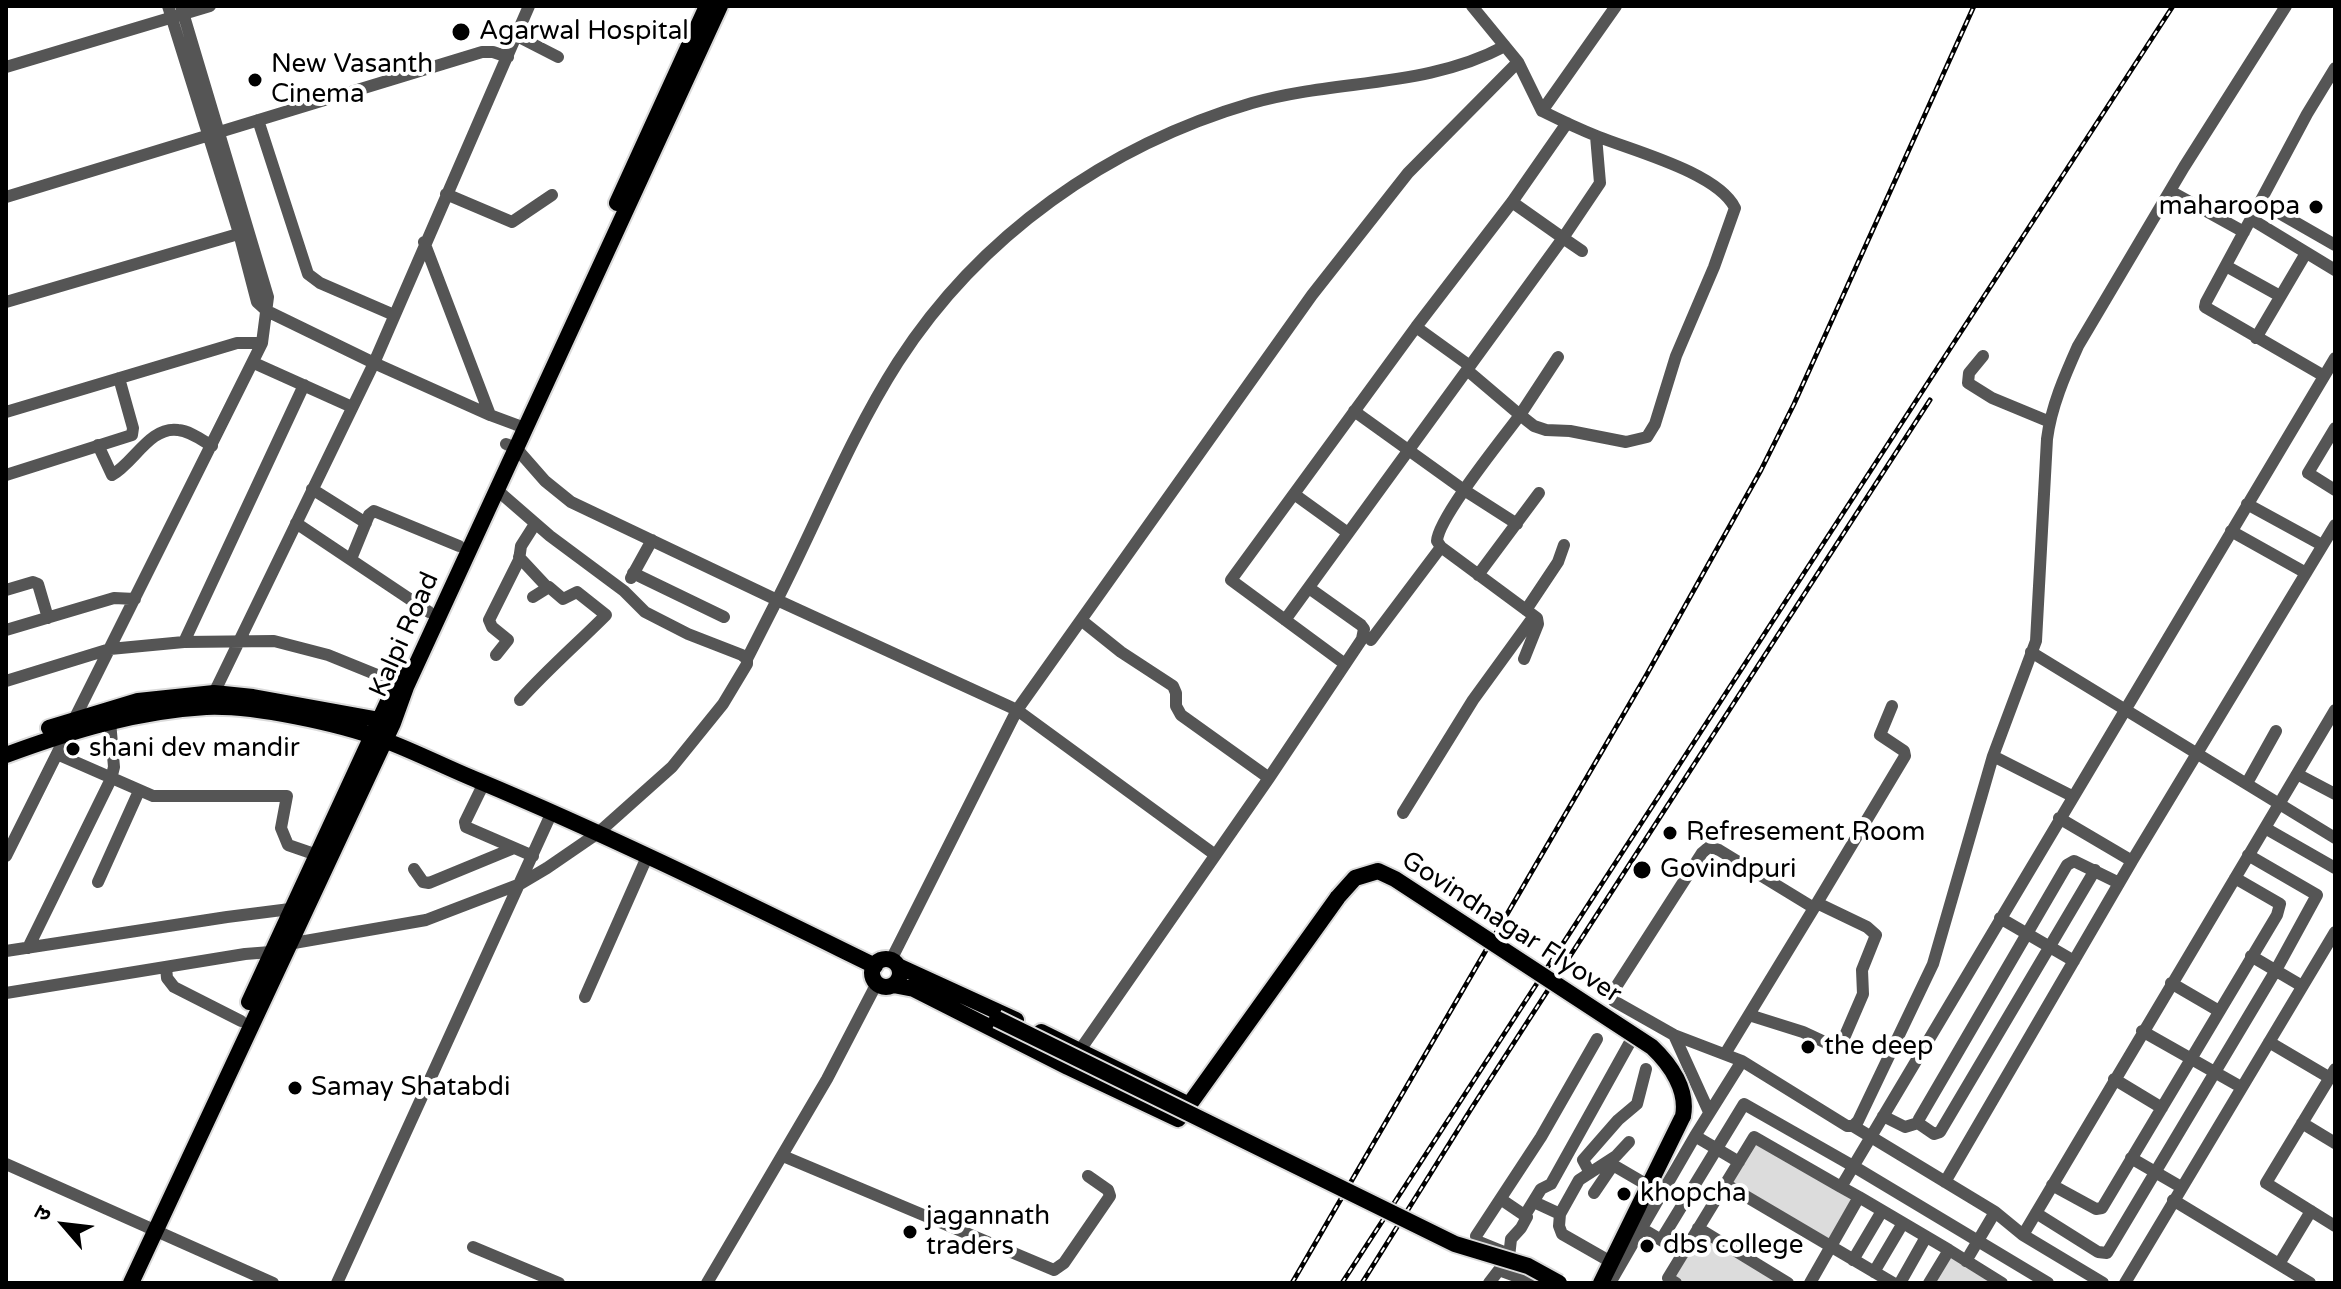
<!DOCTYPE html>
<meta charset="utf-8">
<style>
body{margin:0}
#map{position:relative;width:2341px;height:1289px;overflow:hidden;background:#fff;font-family:"Varela Round","Noto Sans Devanagari",sans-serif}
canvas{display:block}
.frame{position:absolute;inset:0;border:8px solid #000;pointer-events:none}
.north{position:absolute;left:24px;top:1185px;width:80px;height:80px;-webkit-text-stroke:6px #fff;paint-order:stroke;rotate:298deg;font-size:22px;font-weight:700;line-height:32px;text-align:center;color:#000}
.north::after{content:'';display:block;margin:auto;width:28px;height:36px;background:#000;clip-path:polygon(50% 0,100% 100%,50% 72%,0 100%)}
</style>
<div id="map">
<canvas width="2341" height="1289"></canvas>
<div class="frame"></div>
<div class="north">उ</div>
</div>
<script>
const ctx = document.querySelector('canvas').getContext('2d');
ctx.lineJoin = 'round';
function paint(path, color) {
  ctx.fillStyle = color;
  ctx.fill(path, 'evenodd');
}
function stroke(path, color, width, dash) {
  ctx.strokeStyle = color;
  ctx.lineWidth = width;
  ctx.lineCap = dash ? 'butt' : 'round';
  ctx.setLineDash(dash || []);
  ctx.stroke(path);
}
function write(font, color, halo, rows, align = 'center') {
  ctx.font = font + ' "Varela Round",sans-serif';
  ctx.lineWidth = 8;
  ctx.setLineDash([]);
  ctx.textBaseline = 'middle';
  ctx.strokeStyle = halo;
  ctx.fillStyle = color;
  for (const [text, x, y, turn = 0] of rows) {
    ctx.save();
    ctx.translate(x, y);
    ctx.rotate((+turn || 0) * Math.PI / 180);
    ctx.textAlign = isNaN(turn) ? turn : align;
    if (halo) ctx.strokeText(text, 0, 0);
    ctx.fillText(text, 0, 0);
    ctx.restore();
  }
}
paint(new Path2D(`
 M 1755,1141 L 1854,1200 L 1829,1244 L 1729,1184 Z
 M 1699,1232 L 1783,1283 L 1681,1283 L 1671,1277 Z
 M 1950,1255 L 1995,1283 L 1932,1283 Z`), '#dcdcdc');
const major = new Path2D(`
 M 617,203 L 707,6
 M 49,728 L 138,701 L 214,693 L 253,697 L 391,722
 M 6,755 C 71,731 136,711 206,707 C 254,705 338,723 384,740 C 416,752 447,768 479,781 C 613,837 744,902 875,966
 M872 973a14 14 0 1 1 28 0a14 14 0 1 1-28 0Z
 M 898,966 L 1016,1020
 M 893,985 L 914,989 L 1068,1067 L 1178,1119 L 1189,1105 L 1041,1032
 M 249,1002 L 402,671
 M 1189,1105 L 1338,897
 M 131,1283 L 393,723 L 406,687 L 720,6
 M 1601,1283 L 1683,1116`);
stroke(major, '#dbdbdb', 20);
stroke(new Path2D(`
 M 168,6 L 239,233 L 257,302 L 267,311 L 374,363 L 490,415 L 525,428
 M 517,36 L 558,57
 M 1518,62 L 1542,111 L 1616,6
 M 6,67 L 210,6
 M 2335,68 L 2307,114 L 2260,202 L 2335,245
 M 1542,111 C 1560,120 1579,129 1599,137 C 1634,151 1718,173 1735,208 L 1714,267 L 1676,356 L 1655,424 L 1647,437 L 1626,442 L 1570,431 L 1546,430 L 1534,426 L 1520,415 L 1558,357
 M 258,120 L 308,274 L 320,283 L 394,315
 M 2170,191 L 2244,232
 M 446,194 L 512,222 L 552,195
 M 6,197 L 482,52 L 493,52 L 508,57
 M 2260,202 L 2206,302 L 2205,307 L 2324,376
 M 2251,219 L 2335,270
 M 424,242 L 490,415
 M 1582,251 L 1563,238 L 1600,183 L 1596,136
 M 2226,266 L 2280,296
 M 6,302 L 245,232
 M 1416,327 L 1470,366
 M 2256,338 L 2306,253
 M 1983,356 L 1969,373 L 1968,383 L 1992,398 L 2050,422
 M 254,363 L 352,407
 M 1467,370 L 1520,415 C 1503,438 1438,518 1437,541 L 1441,547 L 1537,618 L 1538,624 L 1524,659
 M 1354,411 L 1464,490 L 1517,524
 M 6,412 L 237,343 L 262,343
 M 2335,428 L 2308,473 L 2335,490
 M 506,444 L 516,448 L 545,481 L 571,502 L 777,600 C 817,522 850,437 898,362 C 980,235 1108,145 1252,103 C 1336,79 1427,88 1505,46
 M 98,445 L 112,475 C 134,463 150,426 178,430 C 190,431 202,440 212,446
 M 6,475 L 132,435 L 133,428 L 119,378
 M 312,489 L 366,523
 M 1294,494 L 1348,533
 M 2247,504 L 2322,545
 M 296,523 L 429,612
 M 2231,531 L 2306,573
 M 519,557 L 547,587
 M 351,559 L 369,515 L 374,511 L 459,546
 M 633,573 L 724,617
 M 1478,575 L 1539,493
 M 631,578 L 652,540
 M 6,590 L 33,582 L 38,584 L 48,618
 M 1526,610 L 1558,562 L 1564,545
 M 1081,620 L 1121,652 L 1173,686 L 1176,693 L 1176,706 L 1181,715 L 1269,778
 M 1285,620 L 1563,238 L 1512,202
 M 6,630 L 114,598 L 135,599
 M 1371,640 L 1441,547
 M 184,642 L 304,385
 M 2031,652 L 2335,838
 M 496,655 L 508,640 L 492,627 L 489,620 L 519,560 L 521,546 L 535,524
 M 747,659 L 777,600 L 1017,710 L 1214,854
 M 1345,664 L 1231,580 L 1416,327 L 1512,202 L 1567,123
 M 6,681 L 110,649 L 184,642 L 274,641 L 328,655 L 402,685
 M 214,693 L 374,363 L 529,6
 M 520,700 C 547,670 577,644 606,615 L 577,592 L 563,599 L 549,587 L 533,597
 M 57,754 L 153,796 L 287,796 L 281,828 L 288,845 L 317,855
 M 1993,756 L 2072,796
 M 2297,774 L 2335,794
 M 484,783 L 465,822 L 466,827 L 533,856
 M 2247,783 L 2276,731
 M 1403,813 L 1473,700 L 1534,616
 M 2265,828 L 2335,868
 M 6,856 L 262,343 L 268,297 L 181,6
 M 2132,861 L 2335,525
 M 414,869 L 423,882 L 429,883 L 514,848
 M 2095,870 L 1940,1132 L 1934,1134 L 1918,1123 L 1919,1119 L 2067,865 L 2074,861 L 2119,883
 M 98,882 L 139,791
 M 1814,908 L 1905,756 L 1904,751 L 1880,735 L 1892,706
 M 2000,918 L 2074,961
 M 288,944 L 426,920 L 520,884 L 547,868 L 598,833 L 672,767 L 723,704 L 747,664 L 747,659 L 742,655 L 688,634 L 645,612 L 624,591 L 550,536 L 497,490
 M 28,948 L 111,779 L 114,767 L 110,721
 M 6,951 L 227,917 L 290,909
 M 2251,956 L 2302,986
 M 891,960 L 1017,710 L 1312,295 L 1408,173 L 1518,62 L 1472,6
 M 166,967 L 167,978 L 174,987 L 241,1021
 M 2171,983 L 2219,1011
 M 6,993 L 245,954 L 271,952
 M 585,997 L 647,857
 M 1749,1015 L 1803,1032 L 1833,1046 L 1841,1045 L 1863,994 L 1862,970 L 1876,935 L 1867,927 L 1817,903
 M 2142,1031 L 2241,1087
 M 1674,1035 L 1709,1112
 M 2269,1042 L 2330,1078
 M 1080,1050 L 1269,778 L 1362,639 L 1364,629 L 1361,625 L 1309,588
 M 1725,1054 L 1814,908 L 1719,850 L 1709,847 L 1702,853 L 1614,990 L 1614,1001 L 1674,1035 L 1742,1061 L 1847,1126 L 1853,1126 L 1858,1121 L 1933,964 L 1993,756 L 2036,641 L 2047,439 C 2051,407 2065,375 2078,346 L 2184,167 L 2286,6
 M 2335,1069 L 2266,1183 L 2335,1226
 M 2114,1079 L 2162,1108
 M 1883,1116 L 1905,1127 L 1918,1123
 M 2302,1123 L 2335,1143
 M 1853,1126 L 1995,1212 L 2023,1235 L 2103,1283
 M 783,1156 L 1054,1270 L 1064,1263 L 1110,1196 L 1108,1190 L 1088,1176
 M 2131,1158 L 2181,1187
 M 1739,1162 L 1695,1136 L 1742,1061
 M 6,1164 L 273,1283
 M 1590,1173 L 1583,1160 L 1618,1120 L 1637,1104 L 1646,1069
 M 1945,1182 L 2132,861 L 2059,818
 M 1725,1184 L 1893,1283
 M 2052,1185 L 2096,1209 L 2102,1208 L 2277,915 L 2280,904 L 2235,878
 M 1594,1193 L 1613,1165 L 1649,1186
 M 1859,1197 L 1949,1250
 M 2173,1200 L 2310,1283
 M 1534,1202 L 1560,1214 L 1579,1180 L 1616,1156 L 1629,1142
 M 2036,1213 L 2098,1252 L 2107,1253 L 2276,970 L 2317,895 L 2248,855
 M 1560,1214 L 1559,1226 L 1562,1234 L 1611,1262
 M 1525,1215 L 1541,1189 L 1551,1184 L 1634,1035
 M 1634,1224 L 1683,1253
 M 1698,1228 L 1788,1283
 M 2023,1235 L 2335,710
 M 1661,1240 L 1744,1104 L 1853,1166 L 2048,1283
 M 473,1247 L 559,1283
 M 1504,1252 L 1477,1241 L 1476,1236 L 1541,1137 L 1597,1039
 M 1853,1260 L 1882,1211
 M 1966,1261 L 1995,1212
 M 2279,1264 L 2311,1211
 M 1499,1270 L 1535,1283
 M 1874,1272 L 1903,1223
 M 337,1283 L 552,812
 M 707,1283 L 827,1079 L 877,983
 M 1489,1283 L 1509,1257 L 1511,1239 L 1521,1228 L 1527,1217 L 1502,1200
 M 1610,1283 L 1695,1136
 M 1676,1283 L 1668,1278 L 1754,1137 L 1841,1187 L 2335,358
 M 1810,1283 L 1859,1197 L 1841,1187
 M 1900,1283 L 1926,1237
 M 1929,1283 L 1949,1250 L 2002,1283
 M 2125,1283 L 2335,932`), '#555', 12);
stroke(major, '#000', 16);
const rail = new Path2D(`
 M 1292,1283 L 1647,674 L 1761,470 L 1794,404 L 1974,6
 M 1342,1283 L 2173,6
 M 1362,1283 L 1471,1109 L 1930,400`);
stroke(rail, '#000', 5);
stroke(rail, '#fff', 2, [6]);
const majorBridge = new Path2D(`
 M 1338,897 L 1355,878 L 1378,871 L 1395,879 L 1652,1047 C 1671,1065 1688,1090 1683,1116
 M 997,1019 L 1455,1244 L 1528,1266 L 1559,1283`);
stroke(majorBridge, '#dbdbdb', 20, []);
stroke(majorBridge, '#000', 16);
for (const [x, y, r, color] of [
 [461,32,10,"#000"],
 [255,80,8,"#000"],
 [2316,207,8,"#000"],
 [73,749,8,"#000"],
 [1670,833,8,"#000"],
 [1642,870,10,"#000"],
 [1808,1047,8,"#000"],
 [295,1088,8,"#000"],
 [1624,1194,8,"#000"],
 [910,1232,8,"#000"],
 [1647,1246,8,"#000"]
]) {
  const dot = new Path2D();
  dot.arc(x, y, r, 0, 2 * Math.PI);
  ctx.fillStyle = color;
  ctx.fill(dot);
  stroke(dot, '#fff', 3);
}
write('26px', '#000', '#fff', [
 ["Agarwal Hospital",479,32],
 ["New Vasanth",271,65],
 ["Cinema",271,95],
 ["maharoopa",2300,207,"right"],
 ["shani dev mandir",89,749],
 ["Refresement Room",1686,833],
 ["Govindpuri",1660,870],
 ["the deep",1824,1047],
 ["Samay Shatabdi",311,1088],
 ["khopcha",1640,1194],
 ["jagannath",926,1217],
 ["traders",926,1247],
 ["dbs college",1663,1246]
], 'left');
write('26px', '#000', '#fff', [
 ["Kalpi Road",405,635,-66],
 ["Govindnagar Flyover",1511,928,33]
]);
</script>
